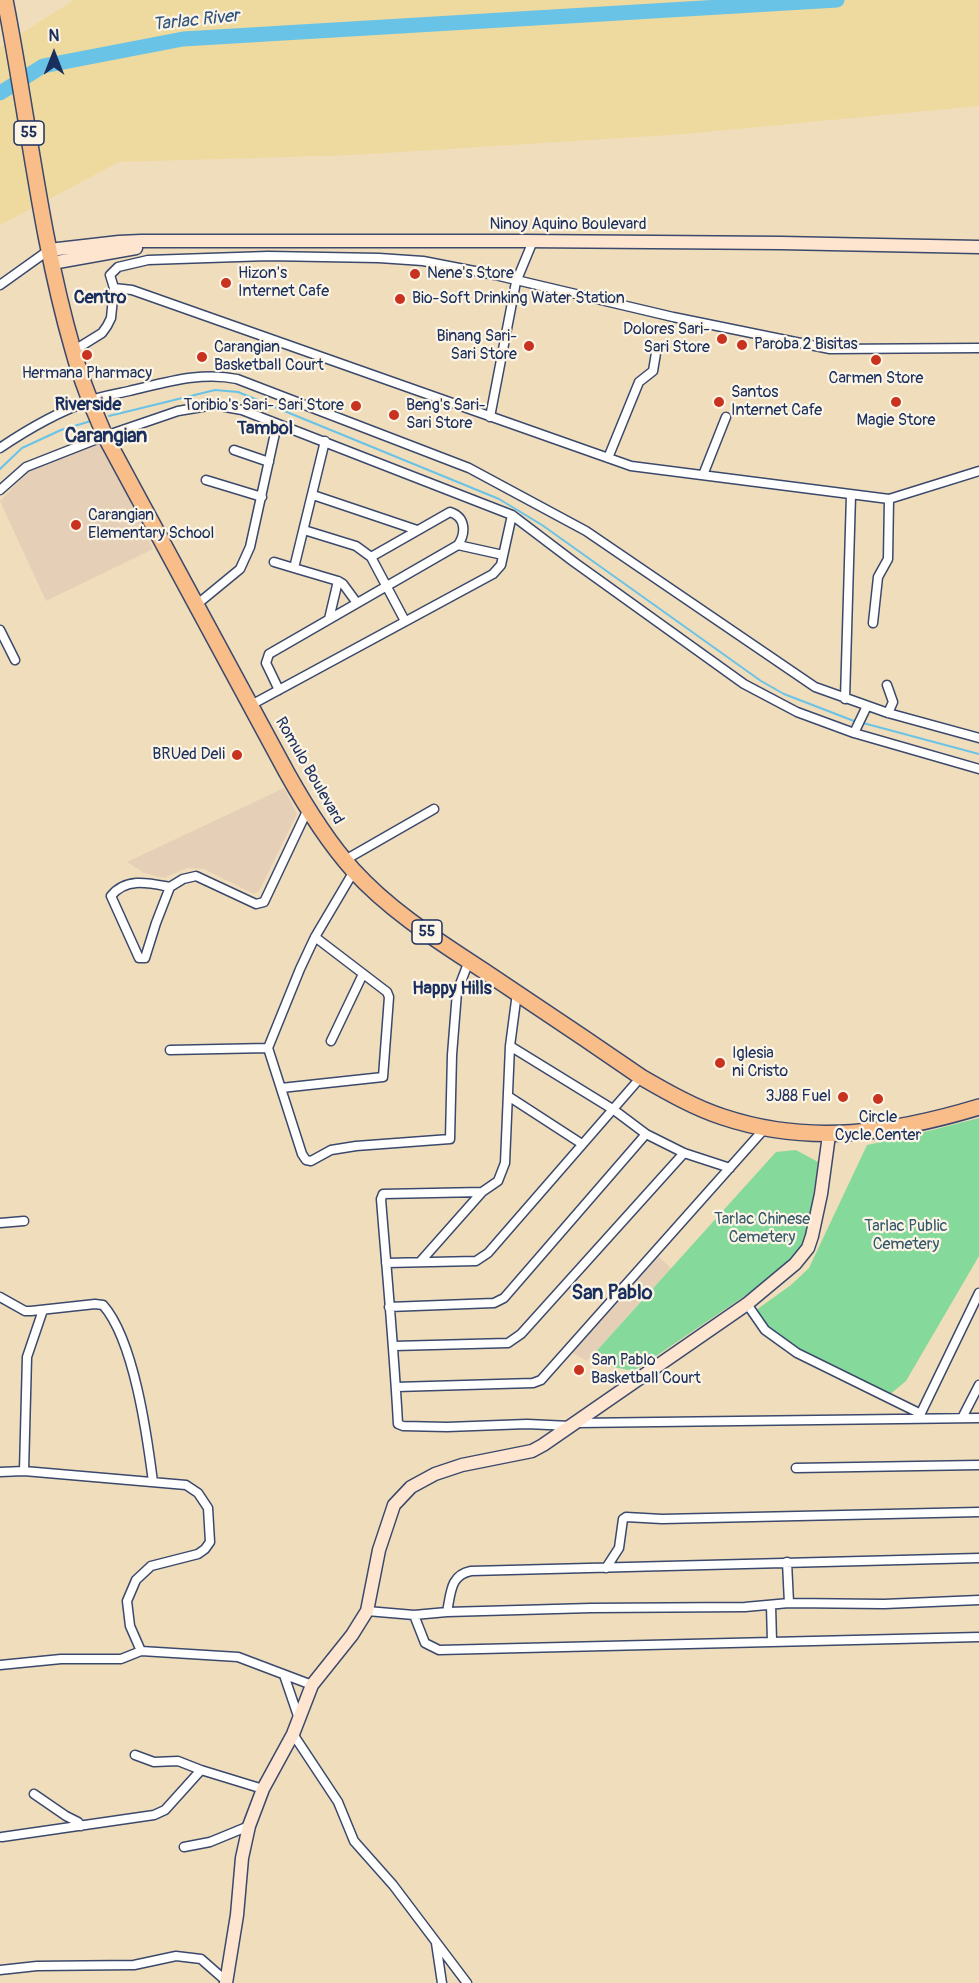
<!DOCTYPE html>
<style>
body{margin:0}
#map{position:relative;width:979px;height:1983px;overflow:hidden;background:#f0ddbc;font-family:Pangolin,sans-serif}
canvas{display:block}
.north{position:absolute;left:24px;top:24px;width:60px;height:60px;-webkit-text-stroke:4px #fcf5e5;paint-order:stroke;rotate:0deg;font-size:16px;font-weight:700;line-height:24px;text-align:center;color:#1b2f5e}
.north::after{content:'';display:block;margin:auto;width:21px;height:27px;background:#1b2f5e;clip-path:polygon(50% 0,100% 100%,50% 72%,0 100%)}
</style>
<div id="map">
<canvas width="979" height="1983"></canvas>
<div class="north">N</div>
</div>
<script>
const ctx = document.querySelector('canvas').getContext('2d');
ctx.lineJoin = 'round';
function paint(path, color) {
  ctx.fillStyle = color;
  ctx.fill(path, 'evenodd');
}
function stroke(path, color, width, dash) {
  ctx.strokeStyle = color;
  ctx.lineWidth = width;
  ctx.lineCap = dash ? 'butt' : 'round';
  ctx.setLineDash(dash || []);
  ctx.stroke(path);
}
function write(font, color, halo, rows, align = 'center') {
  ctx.font = font + ' Pangolin,sans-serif';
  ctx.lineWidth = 4.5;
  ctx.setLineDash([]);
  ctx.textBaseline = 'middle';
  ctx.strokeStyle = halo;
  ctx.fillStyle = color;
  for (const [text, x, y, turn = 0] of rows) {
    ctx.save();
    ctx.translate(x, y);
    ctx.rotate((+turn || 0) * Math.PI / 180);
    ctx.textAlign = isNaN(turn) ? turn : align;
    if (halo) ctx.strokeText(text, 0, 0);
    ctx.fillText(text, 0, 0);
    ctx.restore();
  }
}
paint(new Path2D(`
 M 101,441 L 153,549 L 46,601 L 0,501 L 28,472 Z
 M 284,788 L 297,814 L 259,891 L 254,894 L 204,869 L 187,868 L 164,878 L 144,873 L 127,862 Z
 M 656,1254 L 671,1268 L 587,1361 L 571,1352 Z`), '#e5d0b7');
paint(new Path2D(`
 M 979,1118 L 979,1256 L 906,1381 L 888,1396 L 763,1329 L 752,1313 L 791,1285 L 809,1268 L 867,1145 L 905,1137 Z
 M 796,1150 L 818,1162 L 807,1240 L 774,1276 L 634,1371 L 608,1366 L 591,1357 L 776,1152 Z`), '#85d99b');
paint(new Path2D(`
 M 74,0 L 979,0 L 979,106 L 684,134 L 354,155 L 119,162 L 0,225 L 0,47 Z`), '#eeda9e');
stroke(new Path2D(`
 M 109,416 L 215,390 L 238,392 L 499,499 L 542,525 L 761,681 L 784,694 L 854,721
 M 0,469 L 22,448 L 61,430 L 91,421
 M 863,723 L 979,754`), '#69c3e7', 2);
stroke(new Path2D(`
 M 0,93 L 43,66 L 183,39 L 837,0`), '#69c3e7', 15);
const street = new Path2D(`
 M 0,285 L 49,250
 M 114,288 L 132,290 L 631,466 L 889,499 L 979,471
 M 73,351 L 102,333 L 107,326 L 111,318 L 114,288 L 110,275 L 118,267 L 148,260 L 268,256 L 379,258 L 423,261 L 495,275 L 673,317 L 830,349 L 979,348
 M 490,417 L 516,282 L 533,241
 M 325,441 L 294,568 L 338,581 L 343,584 L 357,603
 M 0,448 C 28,429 58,412 89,401 C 101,396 116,394 129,391 C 164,383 201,371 237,379 L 469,468 L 586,531 L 815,687 L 888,713 L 979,738
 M 234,450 L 269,462
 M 608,458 L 639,382 L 653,371 L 656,353
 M 703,475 L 726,417
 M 206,480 L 262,497
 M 0,490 L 26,467 L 105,436 L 178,411 L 214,405 L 242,410 L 512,515 L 574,562 L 744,684 L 797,712 L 854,733 L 979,769
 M 313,495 L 417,530
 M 304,530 L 356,546 L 371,557 L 405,621
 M 458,545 L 503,555
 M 274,562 L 294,568
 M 195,606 L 240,569 L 250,547 L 277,424
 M 329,619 L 338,581
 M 873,623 L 878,577 L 888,559 L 889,499
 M 0,630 L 15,660
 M 887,685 L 893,702 L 888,713
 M 279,690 L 266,663 L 269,654 L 458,545 C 466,533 466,517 450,512 L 371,557
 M 845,699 L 851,495
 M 251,705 L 493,574 L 501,565 L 512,515
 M 854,733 L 867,706
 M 345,860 L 434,809
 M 354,871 L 315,937 L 300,969 L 268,1048 L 302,1154 L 306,1160 L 311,1161 L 331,1150 L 356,1146 L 450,1139 L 452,1055 L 457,992 L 469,961
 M 170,887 C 149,883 126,877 111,896 L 139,958 L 145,958 L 156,923 L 170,887 L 183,879 L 196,876 L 256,904 L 264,902 L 308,809
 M 331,1041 L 363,974
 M 510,1046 L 614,1110 L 646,1134 L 684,1153 L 730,1168
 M 170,1050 L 268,1048
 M 281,1088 L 383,1077 L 389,997 L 387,992 L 315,937
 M 508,1096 L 582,1144
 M 482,1192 L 383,1194 L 381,1199 C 387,1274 394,1349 398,1424 L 403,1426 L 447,1427 L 527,1424 L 570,1426
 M 0,1223 L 24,1221
 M 420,1262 L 482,1192 L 498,1181 L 505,1163 L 510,1046 L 517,993
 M 386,1263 L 476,1261 L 488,1253 L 641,1077
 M 0,1297 L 25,1311 L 31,1311 L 95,1304 L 103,1305 C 134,1340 147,1435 153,1482
 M 747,1304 L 765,1330 L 797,1353 L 919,1413
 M 389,1307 L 494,1303 L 504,1298 L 646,1134
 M 394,1346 L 508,1343 L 521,1334 L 684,1153
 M 396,1387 L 533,1383 L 541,1380 L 766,1127
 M 919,1417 L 979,1293
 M 962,1418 L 979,1385
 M 577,1423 L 979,1418
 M 796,1468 L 979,1465
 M 24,1471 L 27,1357 L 43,1310
 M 0,1472 L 24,1471 L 186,1485 L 198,1493 L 208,1508 L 210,1542 L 205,1549 L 198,1554 L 151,1566 L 136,1580 L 127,1601 L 130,1626 L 141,1651 L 238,1657 L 312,1685
 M 787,1562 L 789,1603
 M 606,1568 L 619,1548 L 623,1519 L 626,1517 L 662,1519 L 979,1512
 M 771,1605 L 772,1642
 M 367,1611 L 414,1615 L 447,1612 L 591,1608 L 745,1607 L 789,1603 L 884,1604 L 979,1600
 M 447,1612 C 451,1593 450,1575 471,1571 L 979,1558
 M 414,1615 L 425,1643 L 439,1650 L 979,1637
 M 0,1665 L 61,1659 L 121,1659 L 141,1651
 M 284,1675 L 299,1719
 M 293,1734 L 338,1802 L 354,1841 L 393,1885 L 467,1983
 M 135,1755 L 154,1762 L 178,1761 L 201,1770
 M 34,1794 L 66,1816 L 78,1822 L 81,1826
 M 2,1837 L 154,1815 L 165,1810 L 201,1770 L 263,1789
 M 184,1847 L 210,1842 L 249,1826
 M 436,1943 L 442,1983
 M 0,1970 L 37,1966 L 134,1965 L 176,1956 L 201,1959 L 226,1981`);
const secondary = new Path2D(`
 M 49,250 L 119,242 L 141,241 L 524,241 L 781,243 L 979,247
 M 52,263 L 136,248
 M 226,1983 L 237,1915 L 242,1858 L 249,1826 L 263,1789 L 293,1734 L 312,1685 L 352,1635 L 367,1611 L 379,1550 L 394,1505 L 411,1487 L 435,1474 L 462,1465 L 532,1451 L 543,1445 L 747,1304 L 795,1264 L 808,1248 L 812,1236 L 821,1194 L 829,1135`);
const highway = new Path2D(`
 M 5,0 C 28,116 40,236 73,350 C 81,380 93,408 105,436 L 287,773 C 306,807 327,841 353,870 C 391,912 440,942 487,973 C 538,1007 590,1042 641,1077 C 667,1092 695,1108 723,1117 C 810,1146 893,1133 979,1107`);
stroke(street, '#3b496c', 11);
stroke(secondary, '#3b496c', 15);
stroke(highway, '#3b496c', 18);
stroke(street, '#fff', 8);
stroke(secondary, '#fde5d0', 12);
stroke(highway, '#f9bd89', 15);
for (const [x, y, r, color] of [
 [415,274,6,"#c8321e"],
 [226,283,6,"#c8321e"],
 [400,299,6,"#c8321e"],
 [722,339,6,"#c8321e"],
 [742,345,6,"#c8321e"],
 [529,346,6,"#c8321e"],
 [87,355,6,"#c8321e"],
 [202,357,6,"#c8321e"],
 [876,360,6,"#c8321e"],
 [719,402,6,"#c8321e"],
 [896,402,6,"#c8321e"],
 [356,406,6,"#c8321e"],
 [394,415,6,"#c8321e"],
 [76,525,6,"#c8321e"],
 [237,755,6,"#c8321e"],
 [720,1063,6,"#c8321e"],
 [843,1097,6,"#c8321e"],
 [878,1099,6,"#c8321e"],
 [579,1370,6,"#c8321e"]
]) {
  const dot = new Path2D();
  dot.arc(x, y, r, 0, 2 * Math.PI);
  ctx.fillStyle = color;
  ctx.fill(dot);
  stroke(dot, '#fcf5e5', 2);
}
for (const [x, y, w] of [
 [29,133,30],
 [427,932,30]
]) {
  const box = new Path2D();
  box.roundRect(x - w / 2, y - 12, w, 24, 4.5);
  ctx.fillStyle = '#fcf5e5';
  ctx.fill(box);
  stroke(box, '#1b2f5e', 1.5);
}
write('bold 15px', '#1b2f5e', null, [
 ["55",29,133],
 ["55",427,932]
]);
write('16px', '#1b2f5e', '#fcf5e5', [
 ["Ninoy Aquino Boulevard",568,225],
 ["Romulo Boulevard",309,771,60]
]);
write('16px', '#1b2f5e', '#fcf5e5', [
 ["Hizon's",238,274],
 ["Internet Cafe",238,292],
 ["Nene's Store",427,274],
 ["Bio-Soft Drinking Water Station",412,299],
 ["Dolores Sari-",710,330,"right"],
 ["Sari Store",710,348,"right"],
 ["Binang Sari-",517,337,"right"],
 ["Sari Store",517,355,"right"],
 ["Paroba 2 Bisitas",754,345],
 ["Carangian",214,348],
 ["Basketball Court",214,366],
 ["Hermana Pharmacy",87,374,"center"],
 ["Carmen Store",876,379,"center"],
 ["Santos",731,393],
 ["Internet Cafe",731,411],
 ["Toribio's Sari- Sari Store",344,406,"right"],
 ["Beng's Sari-",406,406],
 ["Sari Store",406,424],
 ["Magie Store",896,421,"center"],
 ["Carangian",88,516],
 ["Elementary School",88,534],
 ["BRUed Deli",225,755,"right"],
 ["Iglesia",732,1054],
 ["ni Cristo",732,1072],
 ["3J88 Fuel",831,1097,"right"],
 ["Circle",878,1118,"center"],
 ["Cycle Center",878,1136,"center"],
 ["San Pablo",591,1361],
 ["Basketball Court",591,1379]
], 'left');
write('16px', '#365a6d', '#fcf5e5', [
 ["Tarlac Chinese",762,1220],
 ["Cemetery",762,1238],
 ["Tarlac Public",906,1227],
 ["Cemetery",906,1245]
]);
write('italic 18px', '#2e5480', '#fcf5e5', [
 ["Tarlac River",196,21,-6]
]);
write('bold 18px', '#1b2f5e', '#fcf5e5', [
 ["Centro",100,298],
 ["Riverside",88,405],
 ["Tambol",265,429],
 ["Happy Hills",452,989]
]);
write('bold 20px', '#1b2f5e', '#fcf5e5', [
 ["Carangian",106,437],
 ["San Pablo",612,1294]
]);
</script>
